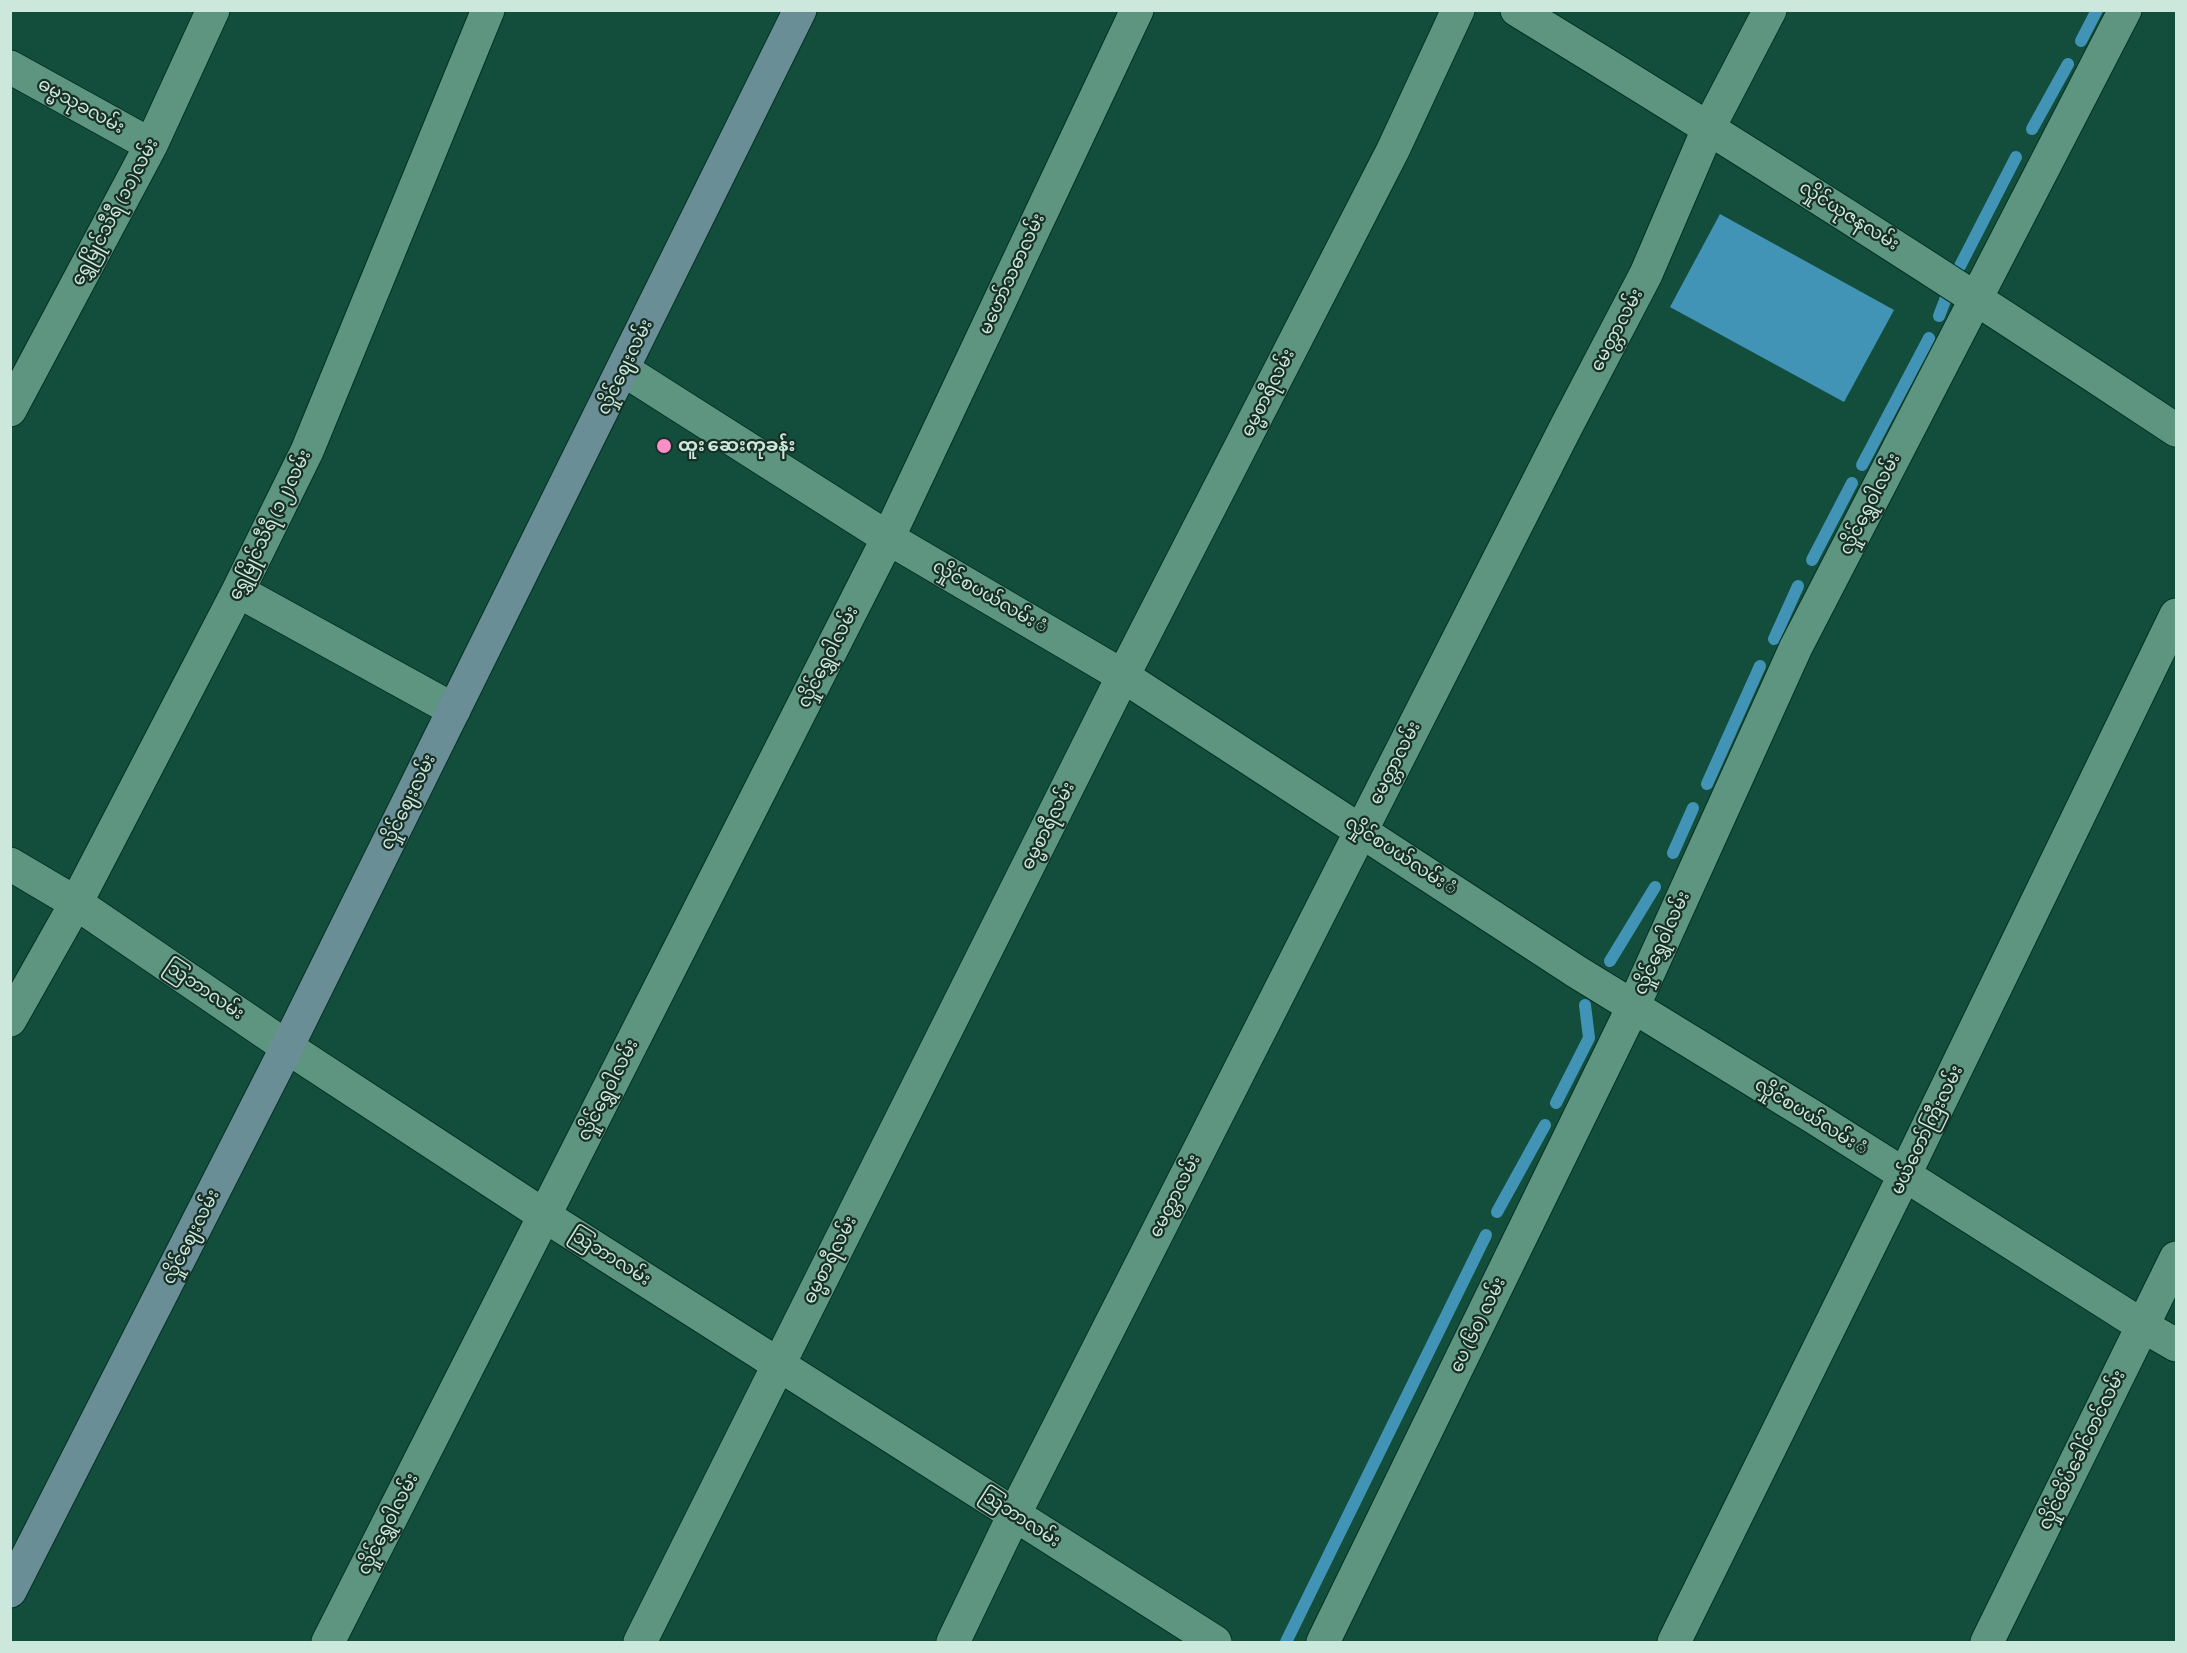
<!DOCTYPE html>
<meta charset="utf-8">
<style>
body{margin:0}
#map{position:relative;width:2187px;height:1653px;overflow:hidden;background:#134e3c;font-family:"Alegreya Sans",sans-serif}
canvas{display:block}
.frame{position:absolute;inset:0;border:12px solid #cce8dc;pointer-events:none}
</style>
<div id="map">
<canvas width="2187" height="1653"></canvas>
<div class="frame"></div>
</div>
<script>
const ctx = document.querySelector('canvas').getContext('2d');
ctx.lineJoin = 'round';
function paint(path, color) {
  ctx.fillStyle = color;
  ctx.fill(path, 'evenodd');
}
function stroke(path, color, width, dash) {
  ctx.strokeStyle = color;
  ctx.lineWidth = width;
  ctx.lineCap = dash ? 'butt' : 'round';
  ctx.setLineDash(dash || []);
  ctx.stroke(path);
}
function write(font, color, halo, rows, align = 'center') {
  ctx.font = font + ' "Alegreya Sans","Noto Sans Myanmar",sans-serif';
  ctx.lineWidth = 4.5;
  ctx.setLineDash([]);
  ctx.textBaseline = 'middle';
  ctx.strokeStyle = halo;
  ctx.fillStyle = color;
  for (const [text, x, y, turn = 0] of rows) {
    ctx.save();
    ctx.translate(x, y);
    ctx.rotate((+turn || 0) * Math.PI / 180);
    ctx.textAlign = isNaN(turn) ? turn : align;
    if (halo) ctx.strokeText(text, 0, 0);
    ctx.fillText(text, 0, 0);
    ctx.restore();
  }
}
paint(new Path2D(`
 M 1720,214 L 1894,310 L 1844,402 L 1670,307 Z`), '#4294b7');
stroke(new Path2D(`
 M 2081,41 L 2097,10
 M 2032,129 L 2068,64
 M 1960,266 L 2016,157
 M 1939,316 L 1949,290
 M 1862,465 L 1929,338
 M 1812,560 L 1852,483
 M 1774,639 L 1798,586
 M 1707,784 L 1760,666
 M 1673,853 L 1693,808
 M 1610,961 L 1655,887
 M 1556,1103 L 1589,1038 L 1585,1005
 M 1497,1212 L 1545,1125
 M 1286,1642 L 1486,1235`), '#4294b7', 12);
const street = new Path2D(`
 M 1517,10 C 1740,146 1959,286 2176,430
 M 10,67 L 151,145
 M 624,370 L 888,538 L 1123,676 L 1577,972 L 1815,1118 L 2143,1326 L 2176,1345
 M 10,410 L 151,145 L 213,10
 M 238,591 L 454,710
 M 10,864 L 76,903 L 287,1047 L 545,1216 L 1215,1642
 M 10,1020 L 76,903 L 238,591 L 307,451 L 488,10
 M 328,1642 L 888,538 L 1137,10
 M 640,1642 L 1123,676 L 1393,150 L 1458,10
 M 953,1642 L 1014,1515 L 1566,427 L 1646,274 L 1709,127 L 1770,10
 M 1323,1642 L 1633,1007 L 1796,647 L 2125,10
 M 1674,1642 L 1904,1176 L 2176,615
 M 1987,1642 L 2176,1258`);
const secondary = new Path2D(`
 M 10,1591 L 287,1047 L 800,10`);
stroke(street, '#033224', 35);
stroke(secondary, '#033224', 35);
stroke(street, '#5d9580', 33);
stroke(secondary, '#698e96', 33);
for (const [x, y, r, color] of [
 [664,446,8,"#fa8fc7"]
]) {
  const dot = new Path2D();
  dot.arc(x, y, r, 0, 2 * Math.PI);
  ctx.fillStyle = color;
  ctx.fill(dot);
  stroke(dot, '#172f26', 2);
}
write('18px', '#cce8dc', '#172f26', [
 ["ဓမ္မသုခလမ်း",81,106,29],
 ["ရွှေမြိုင်သီရီ (၁၁)လမ်း",115,212,-62],
 ["လှိုင်ယုဇနလမ်း",1849,216,32],
 ["မဟော်သဓာလမ်း",1012,274,-65],
 ["မေတ္တာလမ်း",1617,330,-62],
 ["လှိုင်ဈေးလမ်း",625,367,-64],
 ["ဓမ္မစာရီလမ်း",1268,393,-63],
 ["လှိုင်ရွှေဝါလမ်း",1870,504,-63],
 ["ရွှေမြိုင်သီရီ (၁၂)လမ်း",270,525,-64],
 ["လှိုင်စပယ်လမ်း ံ",990,597,30],
 ["လှိုင်ရွှေဝါလမ်း",828,657,-63],
 ["မေတ္တာလမ်း",1395,763,-63],
 ["လှိုင်ဈေးလမ်း",408,802,-64],
 ["ဓမ္မစာရီလမ်း",1048,826,-63],
 ["လှိုင်စပယ်လမ်း ံ",1401,856,33],
 ["လှိုင်ရွှေဝါလမ်း",1662,943,-66],
 ["သြဘာလမ်း",204,990,34],
 ["လှိုင်ရွှေဝါလမ်း",608,1090,-63],
 ["လှိုင်စပယ်လမ်း ံ",1811,1117,32],
 ["မယ်တော်ကြီးလမ်း",1927,1130,-64],
 ["မေတ္တာလမ်း",1175,1196,-63],
 ["လှိုင်ဈေးလမ်း",191,1237,-63],
 ["သြဘာလမ်း",610,1257,32],
 ["ဓမ္မစာရီလမ်း",830,1260,-63],
 ["ပေ (၆၀) လမ်း",1478,1325,-64],
 ["လှိုင်ထိပ်ခေါင်တင်လမ်း",2082,1450,-64],
 ["သြဘာလမ်း",1020,1518,33],
 ["လှိုင်ရွှေဝါလမ်း",388,1524,-63]
]);
write('bold 18px', '#cce8dc', '#172f26', [
 ["ထူး ဆေးကုခန်း",678,446]
], 'left');
</script>
